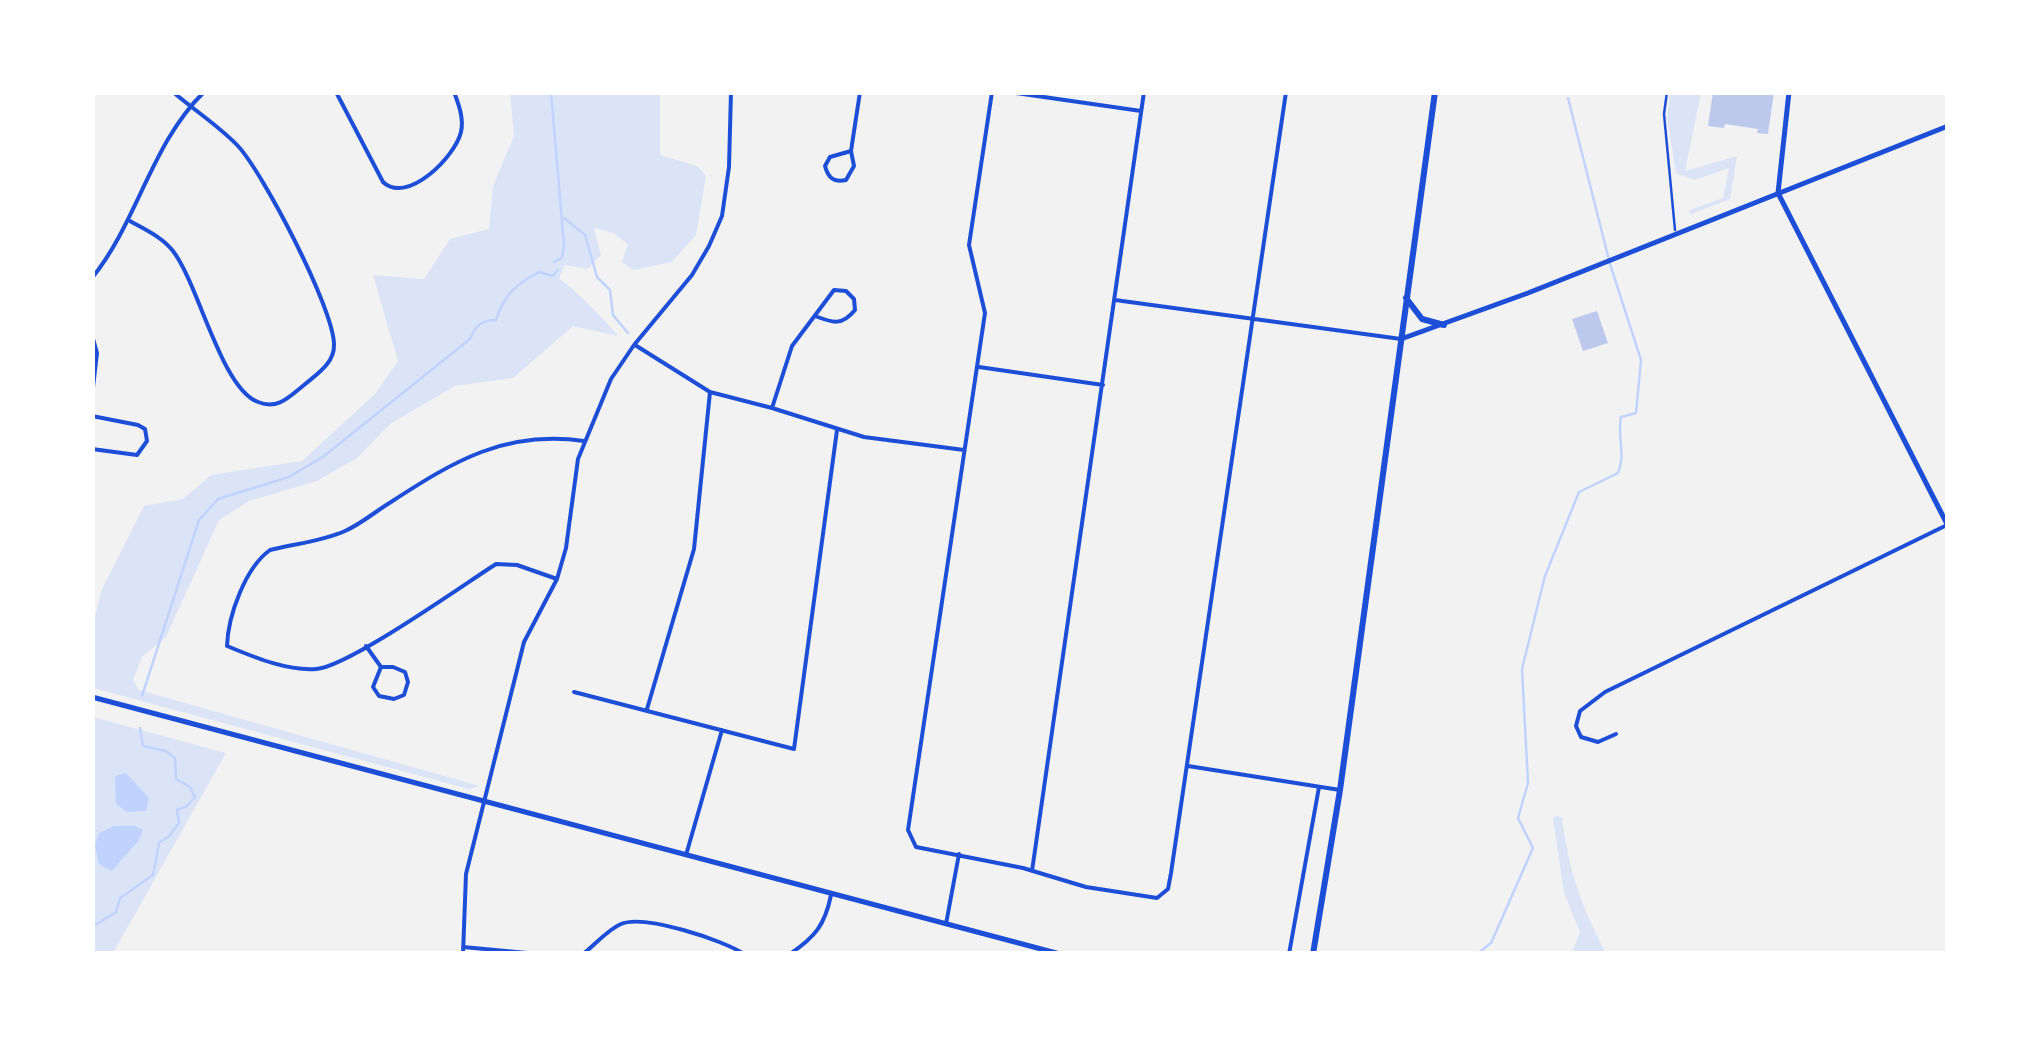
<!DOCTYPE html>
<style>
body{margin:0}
#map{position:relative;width:2040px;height:1046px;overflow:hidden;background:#f2f2f2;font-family:Manrope,sans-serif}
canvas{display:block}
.frame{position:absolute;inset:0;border:95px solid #fff;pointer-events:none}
</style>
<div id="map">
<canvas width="2040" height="1046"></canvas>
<div class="frame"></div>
</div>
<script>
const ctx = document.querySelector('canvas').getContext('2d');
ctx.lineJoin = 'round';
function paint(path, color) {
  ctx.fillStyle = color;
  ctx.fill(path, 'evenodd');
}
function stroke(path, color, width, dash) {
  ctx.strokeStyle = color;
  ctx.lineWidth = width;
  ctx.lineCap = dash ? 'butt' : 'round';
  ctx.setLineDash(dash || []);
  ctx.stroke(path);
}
paint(new Path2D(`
 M 510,93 L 660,93 L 660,155 L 697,166 L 706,176 L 696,235 L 672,262 L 633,270 L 622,262 L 628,244 L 613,233 L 594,228 L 601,255 L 588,269 L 565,265 L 559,279 C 571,285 609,324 618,336 L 573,326 L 513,378 L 455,386 L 390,424 L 357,458 L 317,481 L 249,501 L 219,520 L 166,637 L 142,657 L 133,680 L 139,690 L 480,786 L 469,789 L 93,688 L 93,624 L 102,589 L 144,506 L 183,499 L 211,475 L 302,461 L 375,394 L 398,361 L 373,275 L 424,279 L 450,239 L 489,229 L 493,186 L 514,136 Z
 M 1670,93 L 1701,93 L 1685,171 L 1737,156 L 1730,199 L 1689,215 L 1690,210 L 1723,198 L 1729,168 L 1694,180 L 1676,173 L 1667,118 Z
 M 93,717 L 226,753 L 113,953 L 93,953 ZM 136,826 L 143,830 L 120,863 L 126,827 Z
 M 1557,816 L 1562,818 C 1569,871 1581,906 1606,953 L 1572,953 L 1580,932 L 1564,893 L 1553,818 Z`), '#dbe4f7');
paint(new Path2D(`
 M 126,773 L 149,798 L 146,811 L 127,812 L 116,804 L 115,776 Z
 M 114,826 L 136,826 L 143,830 L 139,840 L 112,871 L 99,864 L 95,845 L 99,833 Z`), '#bfd3fe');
stroke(new Path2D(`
 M 551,92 L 564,245 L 562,258 L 554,262
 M 564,218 L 585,235 L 597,277 L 610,290 L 613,315 L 628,333
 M 142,696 L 199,520 L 218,499 L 289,477 L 324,456 L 470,339 C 476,325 481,320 496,320 C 504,295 516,284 539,272 L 553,276 L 558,270
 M 92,927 L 116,912 L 120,898 L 153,875 L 159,843 L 169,836 L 179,823 L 177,810 L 187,806 L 195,797 L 190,787 L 176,779 L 175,758 L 166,751 L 143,746 L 140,728
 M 1477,954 L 1491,943 L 1533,848 L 1518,818 L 1528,783 L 1522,669 L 1545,576 L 1579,492 L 1618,473 C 1626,455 1617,437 1621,417 L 1636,413 L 1641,360 L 1610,264 L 1568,98`), '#bfd3fe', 2.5);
paint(new Path2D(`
 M 1713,92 L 1774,92 L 1768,134 L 1757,133 L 1758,129 L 1725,124 L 1724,128 L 1708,126 Z
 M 1597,311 L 1608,343 L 1583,351 L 1572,319 Z`), '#bdc9ec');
stroke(new Path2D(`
 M 1667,92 L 1664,114 L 1675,230`), '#1d4ed8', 2.5);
stroke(new Path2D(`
 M 336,92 L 383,182 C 407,205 455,157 461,132 C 464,119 459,105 454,92
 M 992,92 L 969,245 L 985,313 L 908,830 L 916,847 L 1023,868 L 1086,887 L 1157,898 L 1168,889 L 1171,873 L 1286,92
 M 1009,92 L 1141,111
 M 851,151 L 830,157 L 825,166 C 828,177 833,183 846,180 L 854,166 L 851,151 L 860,92
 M 130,221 C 146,230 162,237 173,251 C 199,285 221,388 258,402 C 278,410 289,397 304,385 C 317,374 335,363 334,344 C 333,307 263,173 238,146 C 219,126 194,110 173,92
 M 92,278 C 138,221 151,144 204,92
 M 1115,300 L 1401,339
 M 92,335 L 97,353 L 92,396
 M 635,345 L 710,392 L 772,408 L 864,437 L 964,450
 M 979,367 L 1103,385
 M 772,408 L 792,346 L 834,290 L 846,291 L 854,299 L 855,310 C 842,326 833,323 815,316
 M 92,416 L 138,425 L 145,429 L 147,441 L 137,455 L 92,449
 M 557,579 L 517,565 L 496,564 C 463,585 348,667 316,669 C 286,671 254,657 227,646 C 228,616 245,568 270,550 C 294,544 323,541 345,531 C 361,524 376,511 391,502 C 454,461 505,430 584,441
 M 366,646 L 381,667 L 393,667 L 405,672 L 408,682 L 404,695 L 394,699 L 379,696 L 373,687 L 381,667
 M 574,692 L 794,749 L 837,430
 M 647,709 L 694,549 L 710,392
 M 1616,734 L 1598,742 L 1581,737 L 1576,726 L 1580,711 L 1605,692 L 1947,525
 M 1188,766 L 1340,790
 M 686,855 L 722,730
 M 1032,871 L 1144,92
 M 946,924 L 959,854
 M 463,947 L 538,954
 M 463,954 L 466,874 L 524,642 L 557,579 L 566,548 L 578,459 L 611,379 L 634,345 L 692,275 L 709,246 L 722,216 L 729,167 L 731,92
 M 583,954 C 595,945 607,930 621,924 C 644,914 723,940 744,954
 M 790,954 C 815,937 825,925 831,895
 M 1289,954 L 1319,787`), '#1d4ed8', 4);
stroke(new Path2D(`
 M 1778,193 L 1948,526
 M 1778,193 L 1789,92
 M 1401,339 L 1528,293 L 1948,126
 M 92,697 L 1060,954`), '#1d4ed8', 5);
stroke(new Path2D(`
 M 1406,298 L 1422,319 L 1444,325
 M 1313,954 L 1340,790 L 1435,92`), '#1d4ed8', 6);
</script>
